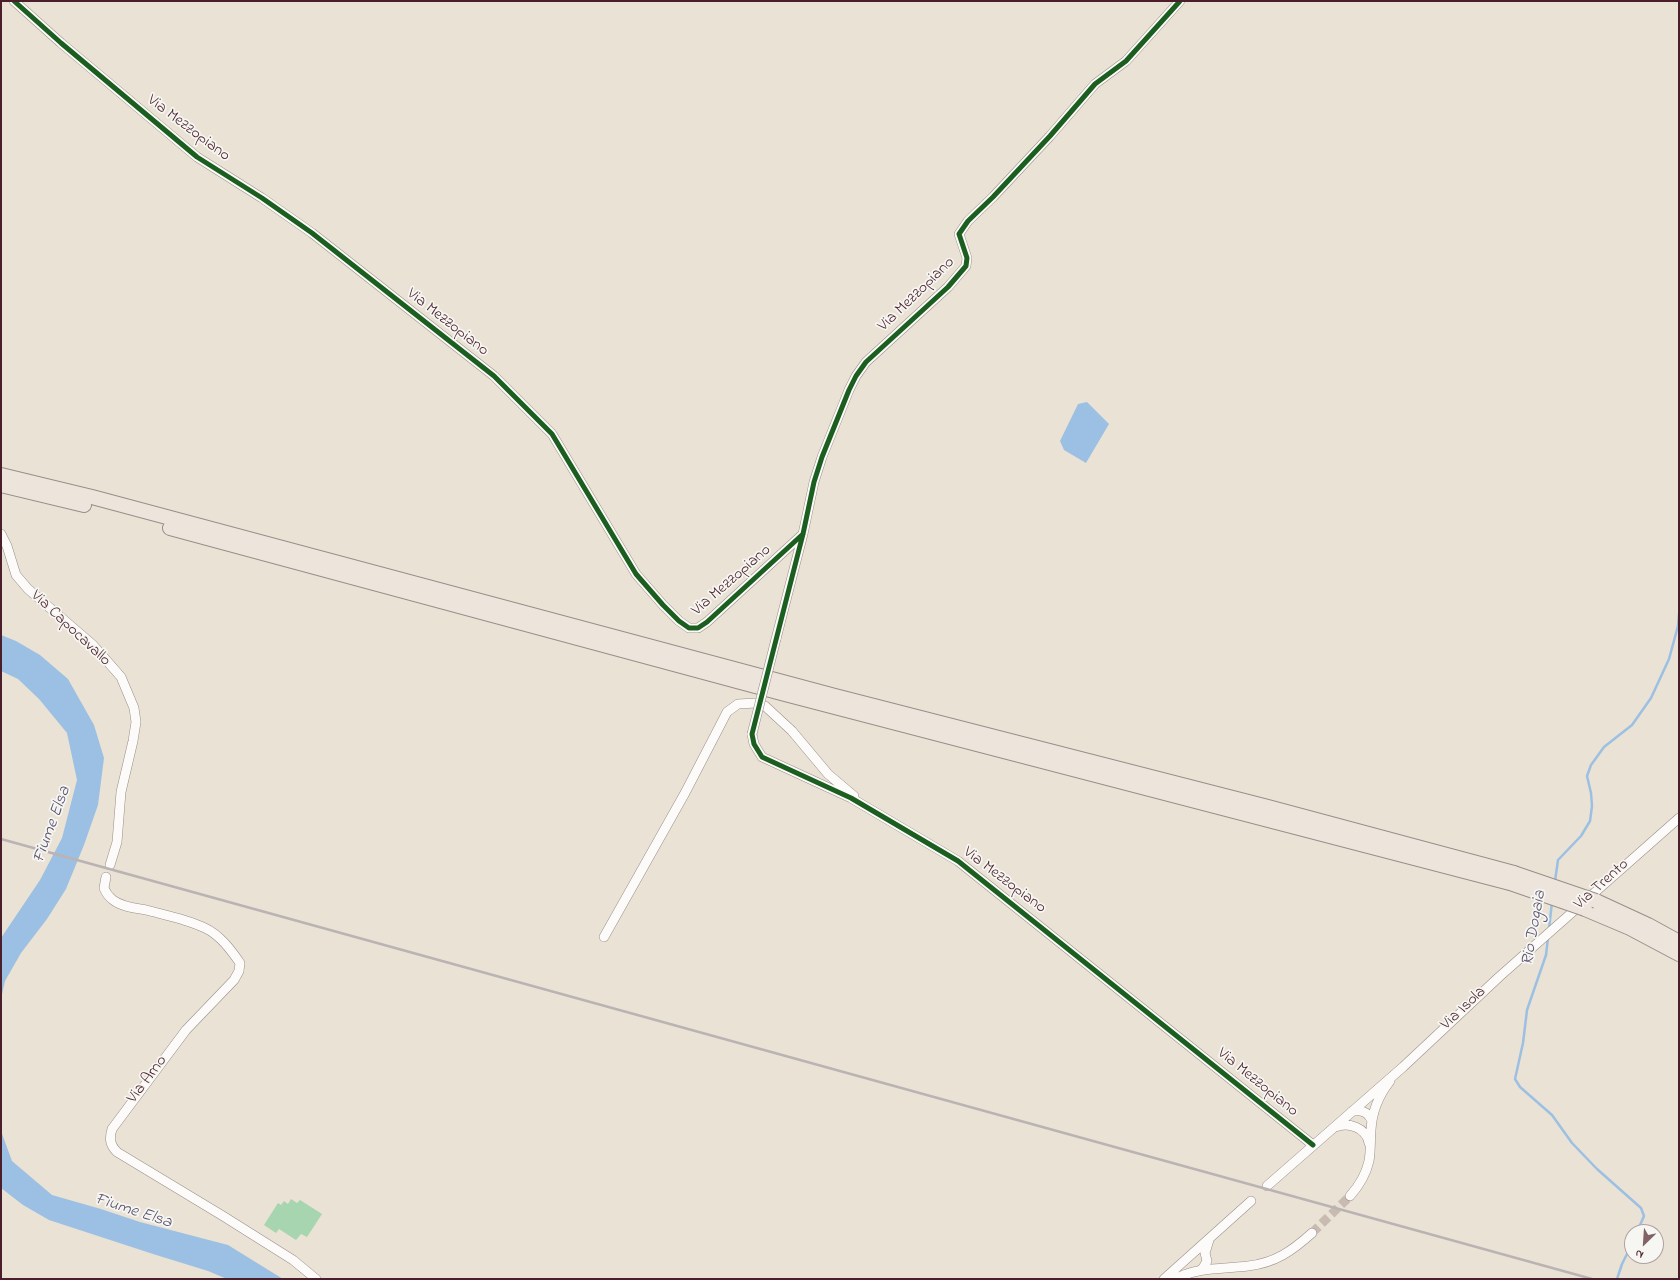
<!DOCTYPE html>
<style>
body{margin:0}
#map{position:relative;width:1680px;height:1280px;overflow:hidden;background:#eae2d4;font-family:"Indie Flower",sans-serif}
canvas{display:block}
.frame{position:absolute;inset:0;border:2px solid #4a1f2b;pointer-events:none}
.north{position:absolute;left:1624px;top:1224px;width:40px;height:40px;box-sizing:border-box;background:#f6f6f2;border:1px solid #b1a0a2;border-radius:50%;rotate:205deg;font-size:11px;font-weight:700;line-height:16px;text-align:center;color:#4a1f2b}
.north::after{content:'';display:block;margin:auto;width:14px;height:18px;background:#826366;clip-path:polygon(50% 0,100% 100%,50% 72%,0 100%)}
</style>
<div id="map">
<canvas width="1680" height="1280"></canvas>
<div class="frame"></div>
<div class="north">N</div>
</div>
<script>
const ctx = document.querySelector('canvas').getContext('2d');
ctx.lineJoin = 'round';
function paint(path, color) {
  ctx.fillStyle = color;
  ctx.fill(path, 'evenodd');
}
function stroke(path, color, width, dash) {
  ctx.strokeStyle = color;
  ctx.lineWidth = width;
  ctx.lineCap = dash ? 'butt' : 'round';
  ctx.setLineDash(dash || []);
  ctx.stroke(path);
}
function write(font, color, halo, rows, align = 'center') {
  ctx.font = font + ' "Indie Flower",sans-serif';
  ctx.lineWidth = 3.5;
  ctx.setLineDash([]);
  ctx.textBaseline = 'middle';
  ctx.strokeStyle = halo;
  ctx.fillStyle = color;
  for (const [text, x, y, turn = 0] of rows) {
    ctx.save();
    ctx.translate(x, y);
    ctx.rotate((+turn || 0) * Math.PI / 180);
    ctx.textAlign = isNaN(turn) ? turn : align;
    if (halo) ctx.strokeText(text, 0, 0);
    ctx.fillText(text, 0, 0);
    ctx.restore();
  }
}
paint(new Path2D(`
 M 291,1199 L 297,1203 L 300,1200 L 322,1214 L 307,1237 L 301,1234 L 296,1240 L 279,1229 L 276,1233 L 264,1225 L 278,1203 L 281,1205 L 284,1201 L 288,1204 Z`), '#a6d5af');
paint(new Path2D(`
 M 1087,402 L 1109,424 L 1086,463 L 1064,450 L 1060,441 L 1078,404 Z
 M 1,635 L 16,641 L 40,655 L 68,679 L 94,725 L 104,758 L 98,805 L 84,845 L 66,889 L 47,919 L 21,953 L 5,981 L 1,999 L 1,938 L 40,880 L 62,838 L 77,780 L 67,733 L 39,699 L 18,679 L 1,671 Z
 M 1,1131 L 12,1161 L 52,1195 L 101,1209 L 140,1222 L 228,1245 L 283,1279 L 227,1279 L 208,1271 L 153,1254 L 49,1220 L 23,1205 L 1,1188 Z`), '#9cc0e3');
stroke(new Path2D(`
 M 1555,881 L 1558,860 L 1581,836 L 1590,821 L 1592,806 L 1591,793 L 1587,776 L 1591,765 L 1604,747 L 1632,725 L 1651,698 L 1669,659 L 1678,626 L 1679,614
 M 1549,929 L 1552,902
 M 1548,938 L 1546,955 L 1527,1010 L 1523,1043 L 1515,1079 L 1520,1087 L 1552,1115 L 1572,1143 L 1597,1169 L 1641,1208 L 1644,1216 L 1637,1232
 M 1617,1279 L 1622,1264 L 1632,1244`), '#9cc0e3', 2.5);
stroke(new Path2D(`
 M 1312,1233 L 1350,1196`), '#cabbb2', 9, [9, 4.5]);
const minor = new Path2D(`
 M 14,1 L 61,43 L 197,157 L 262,198 L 312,233 L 494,376 L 552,434 L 636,574 L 663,605 L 679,621 L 689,628 L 698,628 L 707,622 L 803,534
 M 1,534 L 7,546 L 16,575 L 28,589 L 93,645 L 121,677 L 134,708 L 136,722 L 133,741 L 121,792 L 117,842 L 110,865
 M 776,639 L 803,534 L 814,482 L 822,457 L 849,390 L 856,376 L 866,362 L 948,287 L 966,266 L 967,258 L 959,234 L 968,221 L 993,197 L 1050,136 L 1095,84 L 1126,61 L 1180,1
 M 752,734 L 754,744 L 762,757 L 851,798 L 958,861 L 1313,1145
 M 106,877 L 104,888 C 106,893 109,897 113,900 C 122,907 135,908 146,910 C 165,915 187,919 205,928 C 220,935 231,950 240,963 L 239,971 L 234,980 L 186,1030 L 112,1129 C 109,1139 110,1145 117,1152 L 223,1216 L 293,1260 L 316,1279
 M 604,937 L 685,793 L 727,712 L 738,704 L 756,703 L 765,706 L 792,731 L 828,774 L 854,796
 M 1351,1112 C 1360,1109 1368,1111 1372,1121
 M 1335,1127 C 1348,1122 1366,1127 1369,1143
 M 1267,1186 L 1403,1067 L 1499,977 L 1679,818
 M 1350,1196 C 1359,1186 1366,1174 1369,1161 C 1371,1150 1370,1140 1371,1130 C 1372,1112 1379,1095 1390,1081
 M 1199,1271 L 1203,1268 L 1207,1261 L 1205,1253 L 1209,1240
 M 1164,1279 L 1251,1201
 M 1175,1279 C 1197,1267 1223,1269 1248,1266 C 1275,1263 1292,1251 1312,1233`);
const highway = new Path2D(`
 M 1,475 L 92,497 L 835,696 L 1268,807 L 1514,873
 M 1,485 L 84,505
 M 170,528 L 785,694 L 1510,883
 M 1596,901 L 1648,925 L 1679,942
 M 1585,909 L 1630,928 L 1679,954`);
stroke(minor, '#998e89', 10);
stroke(highway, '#998e89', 16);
stroke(minor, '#fcfbf9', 9);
stroke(highway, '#ede5dc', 14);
stroke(new Path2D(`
 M 1,839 L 1592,1279`), '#bab3b3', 2.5);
const minorBridge = new Path2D(`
 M 752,734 L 776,639`);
const highwayBridge = new Path2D(`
 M 1514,873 L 1596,901
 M 1510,883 L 1585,909`);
stroke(minorBridge, '#998e89', 10, []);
stroke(highwayBridge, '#998e89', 16, []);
stroke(minorBridge, '#fcfbf9', 9);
stroke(highwayBridge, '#ede5dc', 14);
stroke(new Path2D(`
 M 14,1 L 61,43 L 197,157 L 262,198 L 312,233 L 494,376 L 552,434 L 636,574 L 663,605 L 679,621 L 689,628 L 698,628 L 707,622 L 803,534
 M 1180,1 L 1126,61 L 1095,84 L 1050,136 L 993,197 L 968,221 L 959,234 L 967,258 L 966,266 L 948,287 L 866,362 L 856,376 L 849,390 L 822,457 L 814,482 L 803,534 L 752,734 L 754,744 L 762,757 L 851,798 L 958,861 L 1313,1145`), '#1b5e20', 5);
write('16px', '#4a1f2b', '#f6f6f2', [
 ["Via Mezzopiano",188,129,37],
 ["Via Mezzopiano",917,295,-44],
 ["Via Mezzopiano",447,323,38],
 ["Via Mezzopiano",732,581,-41],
 ["Via Capocavallo",70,629,43],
 ["Via Mezzopiano",1004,881,37],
 ["Via Trento",1602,885,-42],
 ["Via Isola",1464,1009,-43],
 ["Via Arno",148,1080,-53],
 ["Via Mezzopiano",1257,1083,39]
]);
write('italic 17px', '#5b526e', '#f6f6f2', [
 ["Fiume Elsa",53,825,-70],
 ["Rio Dogaia",1535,928,-80],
 ["Fiume Elsa",133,1212,18]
]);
</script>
